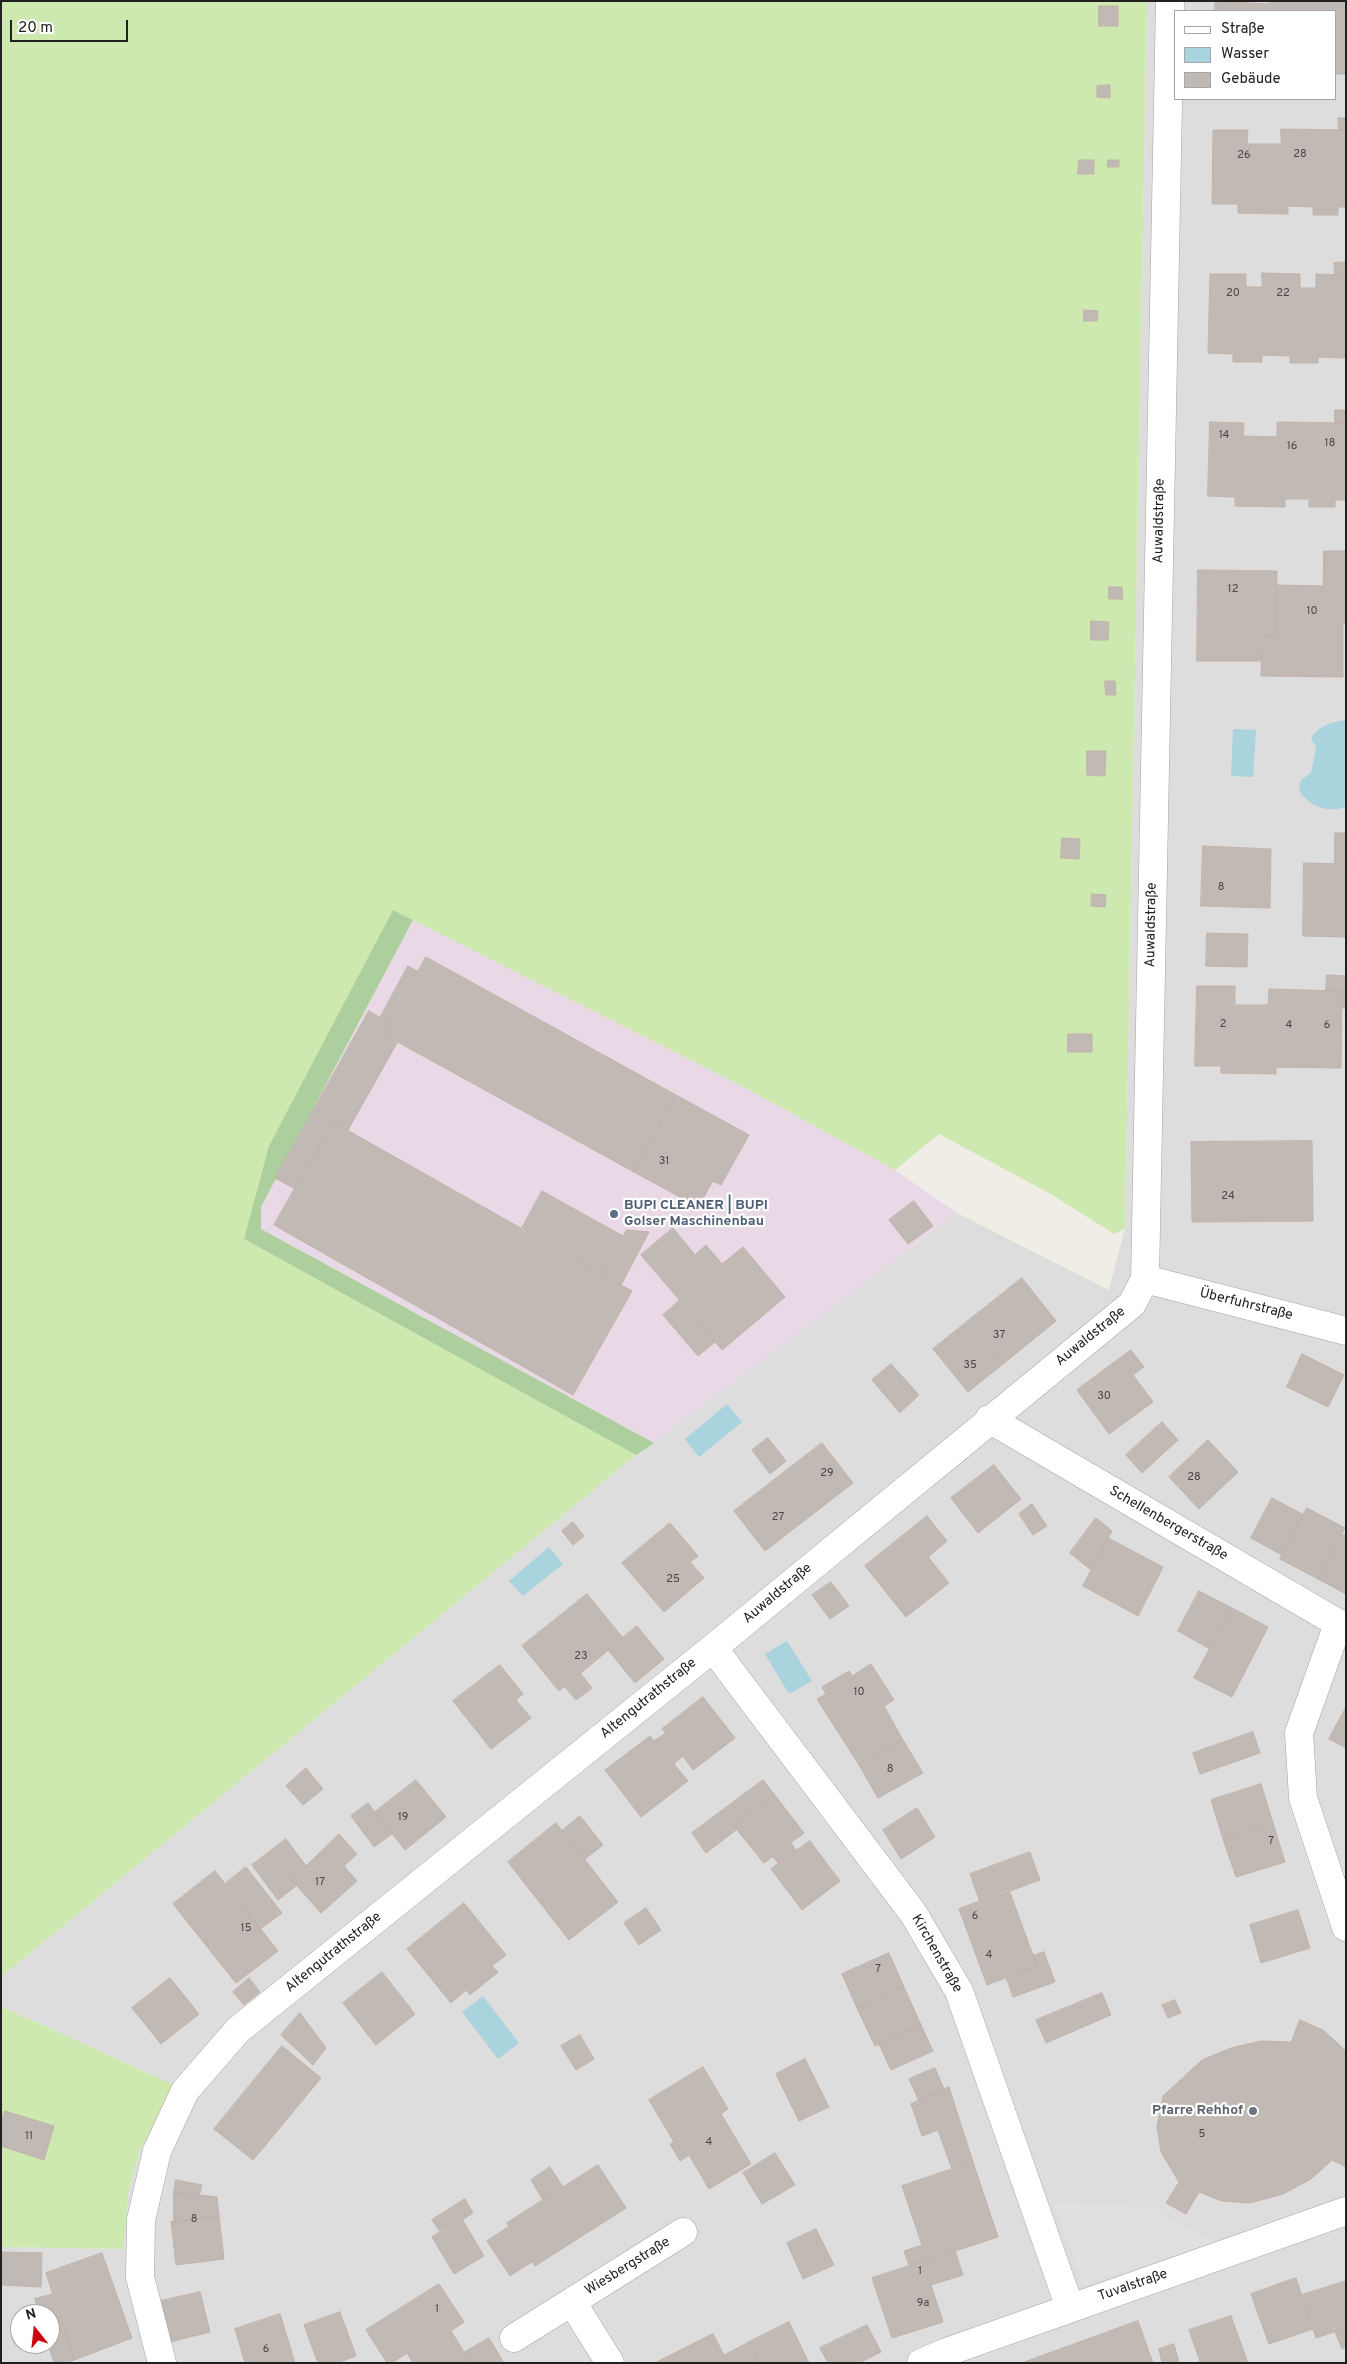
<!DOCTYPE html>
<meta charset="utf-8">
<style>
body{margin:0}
#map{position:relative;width:1347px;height:2364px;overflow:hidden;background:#f0ede7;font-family:Overpass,sans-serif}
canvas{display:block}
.frame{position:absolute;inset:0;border:2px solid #202020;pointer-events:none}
.legend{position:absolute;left:1174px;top:10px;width:162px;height:90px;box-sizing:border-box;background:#fff;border:1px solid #a6a6a6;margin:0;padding:6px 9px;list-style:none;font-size:15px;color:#202020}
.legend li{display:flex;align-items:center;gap:10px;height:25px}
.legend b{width:25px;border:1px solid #a6a6a6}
.north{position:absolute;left:10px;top:2304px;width:50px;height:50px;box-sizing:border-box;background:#fff;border:1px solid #a6a6a6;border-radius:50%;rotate:344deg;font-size:14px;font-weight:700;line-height:20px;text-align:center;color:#202020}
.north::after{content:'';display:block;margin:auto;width:18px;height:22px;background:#cb060d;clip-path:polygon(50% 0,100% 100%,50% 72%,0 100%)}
.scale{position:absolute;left:10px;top:20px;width:118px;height:22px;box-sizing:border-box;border:2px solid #202020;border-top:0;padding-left:6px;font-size:15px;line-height:18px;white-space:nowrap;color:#202020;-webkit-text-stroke:4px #fff;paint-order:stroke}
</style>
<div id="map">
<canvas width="1347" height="2364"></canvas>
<div class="frame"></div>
<ul class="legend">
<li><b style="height:6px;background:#fff"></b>Straße</li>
<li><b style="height:14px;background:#a9d3dd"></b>Wasser</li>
<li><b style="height:14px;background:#c1b9b3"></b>Gebäude</li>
</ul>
<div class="north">N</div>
<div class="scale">20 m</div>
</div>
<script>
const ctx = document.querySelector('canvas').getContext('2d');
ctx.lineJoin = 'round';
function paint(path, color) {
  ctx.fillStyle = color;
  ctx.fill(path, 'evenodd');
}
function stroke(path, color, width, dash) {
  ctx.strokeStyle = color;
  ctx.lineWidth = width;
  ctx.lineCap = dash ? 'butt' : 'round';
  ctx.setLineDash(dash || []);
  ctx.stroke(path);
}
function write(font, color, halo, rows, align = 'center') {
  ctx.font = font + ' Overpass,sans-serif';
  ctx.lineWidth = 4.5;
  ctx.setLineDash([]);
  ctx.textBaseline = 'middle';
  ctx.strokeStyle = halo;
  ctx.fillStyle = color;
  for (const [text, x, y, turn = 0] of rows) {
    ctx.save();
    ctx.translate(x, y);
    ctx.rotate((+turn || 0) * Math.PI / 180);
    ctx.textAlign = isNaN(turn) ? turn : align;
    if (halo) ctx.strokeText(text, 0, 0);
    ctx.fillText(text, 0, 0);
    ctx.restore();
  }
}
paint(new Path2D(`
 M 1147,1 L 1346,1 L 1346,2363 L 1,2363 L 1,2247 L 123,2249 L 129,2189 L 140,2151 L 174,2085 L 1,2006 L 1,1977 L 636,1455 L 957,1213 L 1109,1290 L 1125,1228 ZM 1176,11 L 1336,11 L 1336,99 L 1176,99 ZM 20,2314 L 50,2314 L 50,2344 L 20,2344 Z`), '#dedddd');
paint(new Path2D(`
 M 413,920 L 740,1085 L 895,1170 L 957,1213 L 654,1443 L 261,1229 L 261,1207 Z`), '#e9d9e7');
paint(new Path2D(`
 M 1,1 L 1147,1 L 1125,1228 L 1114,1234 L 1049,1193 L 939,1134 L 895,1170 L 740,1085 L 393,910 L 244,1239 L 636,1455 L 1,1977 Z
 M 1,2006 L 174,2085 L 140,2151 L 129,2189 L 123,2249 L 1,2247 Z`), '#cde9af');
paint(new Path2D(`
 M 393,910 L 413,920 L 261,1207 L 261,1229 L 654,1443 L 636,1455 L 244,1239 L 269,1146 Z`), '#adcf9d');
paint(new Path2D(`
 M 1053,2202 L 1150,2207 L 1214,2243 L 1084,2284 Z`), '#e0e0e0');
paint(new Path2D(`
 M 1346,720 L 1346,807 C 1328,813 1309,807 1299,790 L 1301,780 L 1311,773 L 1316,747 L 1311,739 C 1317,726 1332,722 1346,720 Z
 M 1233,729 L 1256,730 L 1253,777 L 1231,776 Z
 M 727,1404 L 742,1422 L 699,1457 L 685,1439 Z
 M 549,1547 L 563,1564 L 523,1596 L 509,1581 Z
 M 787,1641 L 812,1681 L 789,1694 L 765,1654 Z
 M 483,1996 L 519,2043 L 498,2059 L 462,2012 Z`), '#a9d3dd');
const building = new Path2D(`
 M 1215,1 L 1269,4 L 1269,1 L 1346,1 L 1346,74 L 1336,74 L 1336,11 L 1215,11 Z
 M 1099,6 L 1118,6 L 1118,26 L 1099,26 Z
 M 1110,85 L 1110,98 L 1097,97 L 1097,86 Z
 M 1338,118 L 1346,118 L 1346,130 L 1339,130 Z
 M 1281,129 L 1346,130 L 1346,207 L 1338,207 L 1338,215 L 1313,215 L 1313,207 L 1288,206 L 1288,214 L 1238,213 L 1238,204 L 1212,204 L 1213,130 L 1248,130 L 1247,144 L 1281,144 Z
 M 1079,160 L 1094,160 L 1094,174 L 1078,174 Z
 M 1108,160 L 1119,160 L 1119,167 L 1108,167 Z
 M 1346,262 L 1346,275 L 1335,275 L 1334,263 Z
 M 1262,273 L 1300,274 L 1300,288 L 1316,288 L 1316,274 L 1346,275 L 1346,358 L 1318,357 L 1318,363 L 1290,363 L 1290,356 L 1262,355 L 1262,362 L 1233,362 L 1233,354 L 1208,353 L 1210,274 L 1246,274 L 1246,287 L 1262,287 Z
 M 1084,310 L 1098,311 L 1097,321 L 1084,321 Z
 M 1335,410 L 1346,410 L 1346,423 L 1335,423 Z
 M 1210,422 L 1244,423 L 1243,436 L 1277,437 L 1277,422 L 1346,423 L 1346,500 L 1335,500 L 1335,507 L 1309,507 L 1309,499 L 1285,499 L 1285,507 L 1235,506 L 1235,497 L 1208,496 Z
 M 1324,551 L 1346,551 L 1346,623 L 1343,623 L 1343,677 L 1261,676 L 1262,636 L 1276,636 L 1277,585 L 1323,586 Z
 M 1198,570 L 1277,571 L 1276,636 L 1262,636 L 1262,661 L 1197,661 Z
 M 1109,587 L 1122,587 L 1123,599 L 1109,599 Z
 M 1091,621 L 1109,622 L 1108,640 L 1091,640 Z
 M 1105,681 L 1115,681 L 1116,695 L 1106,695 Z
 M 1087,751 L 1106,751 L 1105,776 L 1087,775 Z
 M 1335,833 L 1346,833 L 1346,864 L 1335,864 Z
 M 1062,838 L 1080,839 L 1079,859 L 1061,858 Z
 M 1203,846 L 1271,849 L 1270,908 L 1201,906 Z
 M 1304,863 L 1346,864 L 1346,937 L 1303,936 Z
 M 1092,894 L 1106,895 L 1105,907 L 1091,906 Z
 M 1207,933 L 1248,934 L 1247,967 L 1206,966 Z
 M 426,957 L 676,1095 L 634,1172 L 383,1034 Z
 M 408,966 L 417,971 L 389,1023 L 380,1018 Z
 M 1327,975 L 1346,976 L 1346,1008 L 1341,1008 L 1342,991 L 1326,990 Z
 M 1197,986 L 1235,986 L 1235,1005 L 1268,1005 L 1269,989 L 1342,991 L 1341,1068 L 1276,1067 L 1276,1074 L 1221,1073 L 1221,1066 L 1195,1066 Z
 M 369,1011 L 389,1023 L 383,1034 L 397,1043 L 348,1130 L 333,1122 L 295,1189 L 275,1178 Z
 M 1068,1034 L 1092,1034 L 1092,1052 L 1068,1052 Z
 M 676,1095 L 749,1135 L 721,1185 L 713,1181 L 698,1207 L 634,1172 Z
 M 333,1122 L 632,1291 L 573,1395 L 274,1225 Z
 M 1312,1141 L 1313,1221 L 1192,1222 L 1191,1142 Z
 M 542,1191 L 623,1236 L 602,1274 L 521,1230 Z
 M 914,1201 L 933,1226 L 908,1244 L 889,1220 Z
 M 673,1228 L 695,1255 L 706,1245 L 722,1264 L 743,1247 L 785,1297 L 722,1350 L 641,1255 Z
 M 627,1230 L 649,1232 L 621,1285 L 602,1274 Z
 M 1022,1278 L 1056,1321 L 1003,1364 L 968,1321 Z
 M 680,1300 L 715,1342 L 698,1356 L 663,1315 Z
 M 968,1321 L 1003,1364 L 968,1392 L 933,1349 Z
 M 1131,1350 L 1144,1367 L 1133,1375 L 1153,1402 L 1109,1434 L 1077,1390 Z
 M 1302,1354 L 1344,1375 L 1328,1407 L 1287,1387 Z
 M 891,1364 L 919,1395 L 900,1413 L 872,1380 Z
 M 1162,1422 L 1178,1440 L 1142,1473 L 1126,1455 Z
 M 768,1438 L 786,1461 L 770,1474 L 752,1450 Z
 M 1208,1440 L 1238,1472 L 1199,1509 L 1169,1477 Z
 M 822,1443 L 853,1483 L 765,1551 L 734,1511 Z
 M 994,1465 L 1021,1499 L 978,1533 L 951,1498 Z
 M 1272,1498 L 1304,1515 L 1282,1555 L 1251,1538 Z
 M 1032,1504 L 1047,1526 L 1033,1535 L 1019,1514 Z
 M 1307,1508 L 1345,1528 L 1318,1579 L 1280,1559 Z
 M 927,1516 L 947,1541 L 928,1557 L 949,1583 L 906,1617 L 865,1566 Z
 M 1096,1518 L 1112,1531 L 1091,1570 L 1070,1553 Z
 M 573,1522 L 584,1536 L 573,1545 L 562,1531 Z
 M 670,1523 L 698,1556 L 690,1562 L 704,1578 L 664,1612 L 622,1563 Z
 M 1341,1534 L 1346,1536 L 1346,1594 L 1318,1579 Z
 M 1108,1538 L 1163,1567 L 1138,1616 L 1083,1586 Z
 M 831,1582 L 849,1606 L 830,1619 L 812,1595 Z
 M 1199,1591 L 1232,1608 L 1210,1649 L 1178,1631 Z
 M 587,1594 L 623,1638 L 559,1691 L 522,1646 Z
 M 1232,1608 L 1268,1627 L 1232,1697 L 1194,1678 Z
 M 637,1626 L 664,1659 L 635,1683 L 608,1650 Z
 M 871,1664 L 894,1700 L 884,1706 L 903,1740 L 859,1765 L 817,1699 L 826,1694 L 822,1687 L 849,1671 L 852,1676 Z
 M 500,1665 L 523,1694 L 516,1700 L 531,1718 L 491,1749 L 453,1701 Z
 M 581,1674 L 592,1688 L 576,1700 L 565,1687 Z
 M 703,1697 L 735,1738 L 693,1770 L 683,1756 L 674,1764 L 688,1781 L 641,1817 L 605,1770 L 650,1736 L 654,1741 L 666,1733 L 662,1729 Z
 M 1346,1707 L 1346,1748 L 1329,1739 Z
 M 1253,1732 L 1260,1753 L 1200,1774 L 1193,1753 Z
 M 903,1740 L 923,1773 L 878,1798 L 859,1765 Z
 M 306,1768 L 323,1789 L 303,1805 L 286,1786 Z
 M 416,1780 L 446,1817 L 405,1850 L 375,1812 Z
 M 763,1780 L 774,1794 L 733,1825 L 736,1830 L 706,1853 L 692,1833 Z
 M 1261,1784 L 1273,1823 L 1223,1839 L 1211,1800 Z
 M 774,1794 L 804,1833 L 764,1863 L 733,1825 Z
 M 368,1803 L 392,1834 L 374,1847 L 351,1816 Z
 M 917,1808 L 935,1837 L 901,1859 L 883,1830 Z
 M 580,1816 L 603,1845 L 585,1859 L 562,1831 Z
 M 556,1823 L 618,1902 L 569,1940 L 508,1862 Z
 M 1273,1823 L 1285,1862 L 1236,1877 L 1223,1839 Z
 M 339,1834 L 357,1854 L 344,1866 L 357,1881 L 321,1913 L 290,1878 L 306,1866 Z
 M 286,1839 L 306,1866 L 290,1878 L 296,1886 L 278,1900 L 252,1865 Z
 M 810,1841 L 840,1881 L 802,1910 L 771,1869 Z
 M 791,1843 L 797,1851 L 779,1864 L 773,1857 Z
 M 1030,1852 L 1040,1880 L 980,1902 L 970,1874 Z
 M 246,1867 L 282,1913 L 260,1929 L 226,1883 Z
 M 215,1871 L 278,1951 L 236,1983 L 173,1904 Z
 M 1009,1890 L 1037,1966 L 987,1985 L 959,1909 Z
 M 464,1903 L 506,1955 L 492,1966 L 498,1972 L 470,1995 L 466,1990 L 451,2003 L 407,1949 Z
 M 646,1908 L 661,1930 L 639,1945 L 624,1923 Z
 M 1298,1910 L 1310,1948 L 1261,1963 L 1250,1925 Z
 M 1044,1952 L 1055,1982 L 1013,1997 L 1006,1977 L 1037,1966 L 1033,1956 Z
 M 889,1953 L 904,1987 L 857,2008 L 842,1974 Z
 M 382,1972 L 415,2014 L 376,2045 L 343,2003 Z
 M 170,1978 L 199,2014 L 161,2044 L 132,2008 Z
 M 249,1978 L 260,1992 L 244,2005 L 233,1992 Z
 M 904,1987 L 921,2025 L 875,2046 L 857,2008 Z
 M 1102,1993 L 1111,2015 L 1046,2043 L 1036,2020 Z
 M 1175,2000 L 1181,2013 L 1168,2018 L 1162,2005 Z
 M 300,2013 L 326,2048 L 313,2065 L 281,2035 Z
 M 1300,2020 L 1323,2030 L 1346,2051 L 1346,2167 L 1332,2160 L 1311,2179 L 1283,2194 L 1250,2203 L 1222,2201 L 1199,2192 L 1186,2214 L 1166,2203 L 1179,2182 L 1161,2152 L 1157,2127 L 1163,2096 L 1202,2060 L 1231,2048 L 1261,2041 L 1291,2042 Z
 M 921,2025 L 933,2051 L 891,2070 L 879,2044 Z
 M 580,2035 L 594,2059 L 576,2070 L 561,2046 Z
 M 282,2046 L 321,2078 L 253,2160 L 214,2129 Z
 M 805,2059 L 829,2107 L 799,2121 L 776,2074 Z
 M 703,2067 L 728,2109 L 721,2114 L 751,2164 L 709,2189 L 689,2155 L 680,2161 L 670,2144 L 674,2142 L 649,2100 Z
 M 935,2068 L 944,2089 L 919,2101 L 909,2079 Z
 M 949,2087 L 973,2162 L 952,2169 L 938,2130 L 922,2136 L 911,2104 Z
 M 5,2111 L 54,2126 L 44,2160 L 1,2146 L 1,2122 Z
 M 775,2153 L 795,2185 L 762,2204 L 743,2173 Z
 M 973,2162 L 998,2237 L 909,2266 L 904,2251 L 922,2245 L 902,2186 Z
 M 598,2165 L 626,2208 L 535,2266 L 507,2223 Z
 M 550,2167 L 563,2187 L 543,2200 L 531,2180 Z
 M 176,2180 L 202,2185 L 199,2196 L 174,2192 Z
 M 174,2192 L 217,2197 L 219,2216 L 174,2222 Z
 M 465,2199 L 473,2213 L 441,2233 L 432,2220 Z
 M 219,2216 L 224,2259 L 176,2265 L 171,2222 Z
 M 462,2219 L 484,2256 L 454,2274 L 432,2237 Z
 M 510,2226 L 533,2261 L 510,2276 L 487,2241 Z
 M 816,2229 L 834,2265 L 803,2279 L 787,2243 Z
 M 955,2251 L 963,2275 L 931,2285 L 943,2322 L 892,2338 L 872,2278 Z
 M 1,2252 L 42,2253 L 41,2287 L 1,2285 Z
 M 102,2253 L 132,2338 L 74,2360 L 46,2273 Z
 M 1296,2278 L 1313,2329 L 1269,2344 L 1251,2294 Z
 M 1346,2281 L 1346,2328 L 1316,2338 L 1302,2295 Z
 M 439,2284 L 464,2322 L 451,2331 L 471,2363 L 413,2363 L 407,2353 L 392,2363 L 387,2363 L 366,2330 Z
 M 200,2292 L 210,2332 L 170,2342 L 161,2301 Z
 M 54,2294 L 74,2360 L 65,2363 L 54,2363 L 48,2344 L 50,2314 L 39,2314 L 35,2299 Z
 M 340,2312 L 356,2356 L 337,2363 L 318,2363 L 304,2325 Z
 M 280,2314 L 295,2363 L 245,2363 L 235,2329 Z
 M 1231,2316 L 1248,2363 L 1196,2363 L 1200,2361 L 1189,2330 Z
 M 1138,2321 L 1153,2363 L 1022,2363 Z
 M 789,2322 L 809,2363 L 759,2363 L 749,2342 Z
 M 867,2325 L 881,2352 L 859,2363 L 828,2363 L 820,2348 Z
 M 1346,2328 L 1346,2347 L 1342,2349 L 1335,2332 Z
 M 713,2334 L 724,2355 L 749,2342 L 759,2363 L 655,2363 Z
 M 489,2338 L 504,2363 L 471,2363 L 465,2352 Z
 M 1174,2344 L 1179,2363 L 1162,2363 L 1159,2349 Z`);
paint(building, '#c1b9b3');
stroke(building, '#c2b3aa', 1);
const minor = new Path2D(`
 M 1145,1279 L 1346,1331
 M 989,1419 L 1346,1628
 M 1338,1624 L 1299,1733 L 1303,1798 L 1346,1927
 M 713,1648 L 913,1913 L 959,1991 L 1070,2308
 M 572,2302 L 610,2363
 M 514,2338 L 683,2232
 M 162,2363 L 140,2277 L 141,2220 L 157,2151 L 185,2091 L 238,2030 L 713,1648 L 1132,1304 L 1145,1279 L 1170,1
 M 921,2363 L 947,2352 L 1346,2211`);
stroke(minor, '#a4a4a4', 29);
stroke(minor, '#fff', 28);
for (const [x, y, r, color] of [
 [614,1214,5,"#5c6f8a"],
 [1253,2111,5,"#6b7280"]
]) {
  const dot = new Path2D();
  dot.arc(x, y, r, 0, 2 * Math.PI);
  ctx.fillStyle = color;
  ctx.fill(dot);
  stroke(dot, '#fff', 2);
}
write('11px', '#484645', null, [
 ["28",1300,155],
 ["26",1244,156],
 ["20",1233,294],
 ["22",1283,294],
 ["14",1224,436],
 ["18",1330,444],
 ["16",1292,447],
 ["12",1233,590],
 ["10",1312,612],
 ["8",1221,888],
 ["2",1223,1025],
 ["4",1289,1026],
 ["6",1327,1026],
 ["31",664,1162],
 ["24",1228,1197],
 ["37",999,1336],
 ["35",970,1366],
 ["30",1104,1397],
 ["29",827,1474],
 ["28",1194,1478],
 ["27",778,1518],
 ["25",673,1580],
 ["23",581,1657],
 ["10",859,1693],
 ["8",890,1770],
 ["19",403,1818],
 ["7",1271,1842],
 ["17",320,1883],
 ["6",975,1917],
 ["15",246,1929],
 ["4",989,1956],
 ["7",878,1970],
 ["5",1202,2135],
 ["11",29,2137],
 ["4",709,2143],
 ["8",194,2220],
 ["1",920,2272],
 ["9a",923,2304],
 ["1",437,2310],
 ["6",266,2350]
]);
write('14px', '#202020', '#fff', [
 ["Auwaldstraße",1160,521,-89],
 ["Auwaldstraße",1152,925,-89],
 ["Überfuhrstraße",1246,1305,14],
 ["Auwaldstraße",1091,1337,-39],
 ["Schellenbergerstraße",1168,1524,30],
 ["Auwaldstraße",778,1594,-40],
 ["Altengutrathstraße",649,1699,-39],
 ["Altengutrathstraße",334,1953,-39],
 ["Kirchenstraße",936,1954,60],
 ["Wiesbergstraße",628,2267,-32],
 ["Tuvalstraße",1133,2286,-19]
]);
write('bold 14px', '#4e5e75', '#fff', [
 ["BUPI CLEANER | BUPI",624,1206],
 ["Golser Maschinenbau",624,1222]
], 'left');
write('bold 14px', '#5b616d', '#fff', [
 ["Pfarre Rehhof",1243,2111]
], 'right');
</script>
